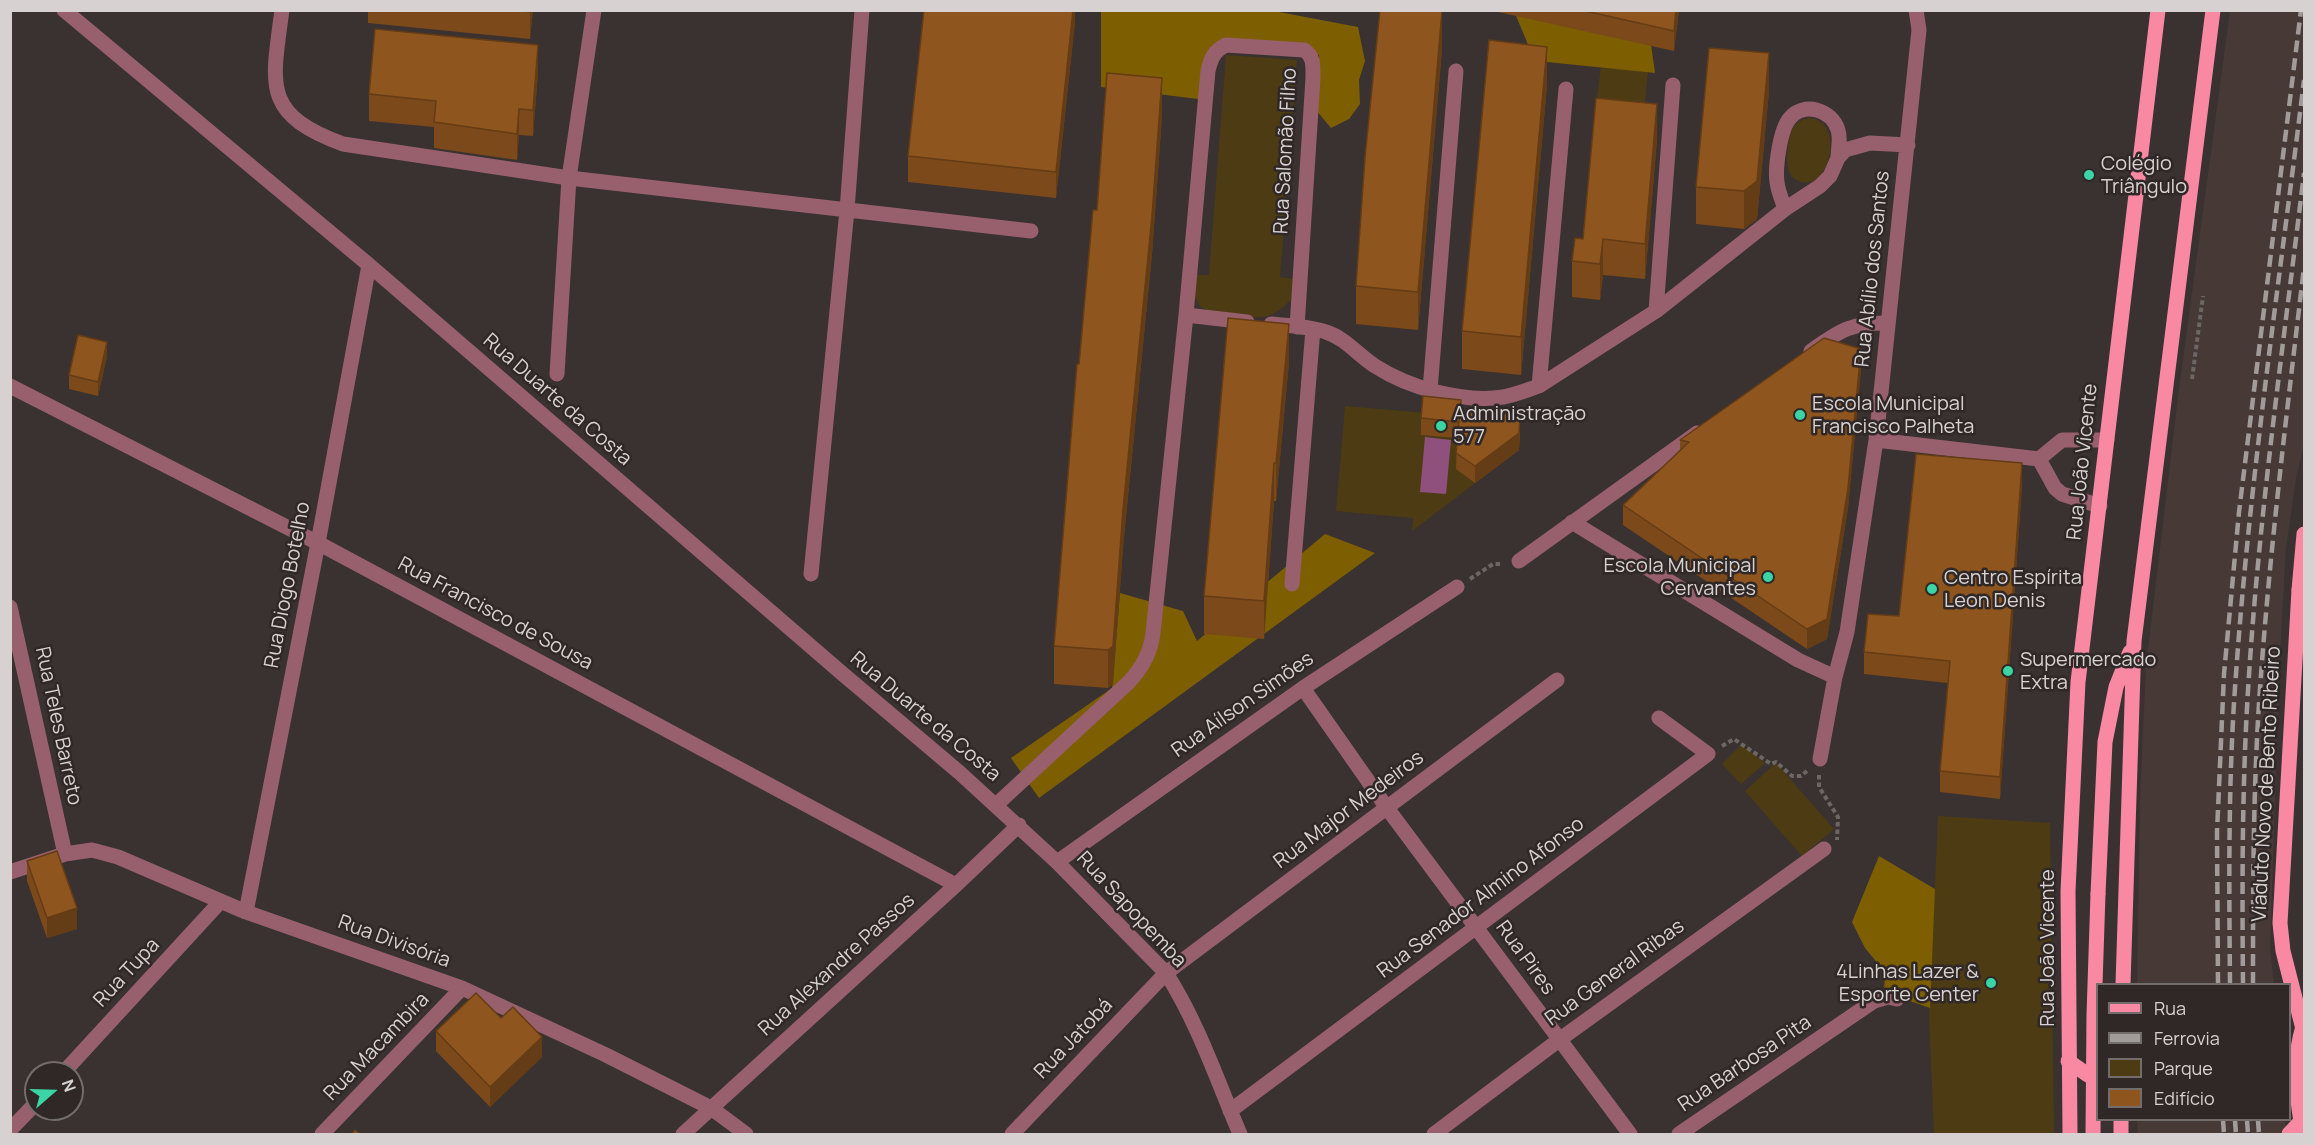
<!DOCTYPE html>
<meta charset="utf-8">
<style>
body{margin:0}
#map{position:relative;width:2315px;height:1145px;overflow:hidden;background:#393230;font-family:Manrope,sans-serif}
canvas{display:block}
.frame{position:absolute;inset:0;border:12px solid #d7d2d1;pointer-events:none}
.legend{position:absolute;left:2096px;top:983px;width:195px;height:138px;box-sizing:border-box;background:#2f2827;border:2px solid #726c6b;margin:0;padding:8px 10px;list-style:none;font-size:18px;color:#d7d2d1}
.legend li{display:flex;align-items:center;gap:12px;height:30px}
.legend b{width:30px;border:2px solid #726c6b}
.north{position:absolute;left:24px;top:1061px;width:60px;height:60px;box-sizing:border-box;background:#2f2827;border:2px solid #726c6b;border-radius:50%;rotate:70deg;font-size:16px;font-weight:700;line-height:24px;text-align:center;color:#d7d2d1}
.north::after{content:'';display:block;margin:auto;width:21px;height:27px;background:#3bd4a4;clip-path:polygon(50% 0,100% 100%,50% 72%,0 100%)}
</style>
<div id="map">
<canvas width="2315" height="1145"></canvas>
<div class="frame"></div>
<ul class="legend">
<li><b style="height:8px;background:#f989a3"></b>Rua</li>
<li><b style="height:8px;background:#a19b9a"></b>Ferrovia</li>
<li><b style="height:16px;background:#4d3c13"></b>Parque</li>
<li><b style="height:16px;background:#8f551e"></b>Edifício</li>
</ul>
<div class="north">N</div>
</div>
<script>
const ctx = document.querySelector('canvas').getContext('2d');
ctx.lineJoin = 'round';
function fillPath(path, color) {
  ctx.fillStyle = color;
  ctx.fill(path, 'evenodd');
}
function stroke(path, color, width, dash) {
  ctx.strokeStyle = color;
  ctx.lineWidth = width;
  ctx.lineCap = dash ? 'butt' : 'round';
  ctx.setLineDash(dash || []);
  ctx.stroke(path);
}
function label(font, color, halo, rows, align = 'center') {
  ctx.font = font + ' Manrope,sans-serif';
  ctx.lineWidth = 5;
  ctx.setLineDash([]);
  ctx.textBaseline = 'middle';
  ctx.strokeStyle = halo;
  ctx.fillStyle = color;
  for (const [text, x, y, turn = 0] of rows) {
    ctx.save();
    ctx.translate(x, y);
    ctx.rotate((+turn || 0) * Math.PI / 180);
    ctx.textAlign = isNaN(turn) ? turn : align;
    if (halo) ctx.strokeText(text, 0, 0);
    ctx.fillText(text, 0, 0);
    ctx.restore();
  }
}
const built = new Path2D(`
 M2230,11H2304V444L2296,479L2286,548L2280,654L2270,947L2274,984H2137L2140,798L2146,666L2179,389Z
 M2137,1120H2285L2287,1134H2138Z`);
const green = new Path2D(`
 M1226,55L1297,60L1280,277L1293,279L1291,300C1283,307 1277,313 1268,316C1257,320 1207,314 1200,306C1192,296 1195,287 1196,275H1209Z
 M1601,67L1648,72L1644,112L1595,111Z
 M1809,118C1847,121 1829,194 1799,181C1793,179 1789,174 1788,167C1786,158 1788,135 1794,126C1797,121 1803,120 1809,118Z
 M1345,406L1461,416L1460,426L1520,432L1519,450L1412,531L1413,518L1336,511Z
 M1741,745L1765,763L1741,784L1722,764Z
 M1776,763L1834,829L1802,856L1745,791Z
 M1938,816L2050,823L2054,1134H1934L1929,1016Z`);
const forest = new Path2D(`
 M1101,11H1274L1358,27L1365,61L1359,80L1360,104L1349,119L1331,128L1315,109L1319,55L1226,45L1208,77L1206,100L1101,87Z
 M1514,11L1648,23L1655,73L1527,60L1529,47Z
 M1325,534L1375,553L1039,798L1011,758L1112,688L1120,593L1183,611L1197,641Z
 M1879,856L1935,889L1930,1008L1884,992L1885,972L1865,948L1852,922Z`);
const water = new Path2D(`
 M1425,437L1451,440L1446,494L1420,492Z`);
const path = new Path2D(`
 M2192,379L2203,296
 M1470,579L1493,564H1503
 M1722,746L1734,739L1771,764L1776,762L1792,776H1801L1808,770
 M1819,775V787L1838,817L1837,840`);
const minor = new Path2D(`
 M64,10L369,265L844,675L960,773L1057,862L1166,973C1198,1023 1217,1080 1240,1134
 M282,10C272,86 262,114 343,144L569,178L1031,231
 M1785,209C1782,200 1778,191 1777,182C1775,168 1780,129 1790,118C1804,101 1832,110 1838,130C1841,139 1838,149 1838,158
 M1656,311L1673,85
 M1186,315L1208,71C1211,58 1214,51 1226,45L1304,50C1314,56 1313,66 1313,78L1297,327
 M1271,324C1289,326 1309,326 1326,332C1345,338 1358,355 1375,366C1409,388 1463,403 1503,397C1515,395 1527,390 1539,386L1656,311L1785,209L1820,186L1830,176L1838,158L1845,150L1870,143L1908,145
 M1811,351C1839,331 1852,322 1888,323
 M557,374L569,178L594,10
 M10,386L318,543L956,885
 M1539,386L1566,89
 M1430,390L1456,71
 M1876,440L2039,459
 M2039,459L2055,488L2062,494L2100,506
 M2039,459L2062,440H2107
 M1572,522L1798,660L1835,677
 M1519,561L1697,433
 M811,574L847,210L862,10
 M1292,584L1313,329
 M10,607L65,854
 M1303,688L1387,808L1630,1134
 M1820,759L1835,677L1847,632L1876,440L1919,30L1916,10
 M996,805L1129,682C1142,668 1151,652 1153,633L1186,315L1247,322
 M1057,862L1303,688L1457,587
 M10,872L65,854L92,850L118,857L246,912L462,988L606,1055L711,1108L746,1134
 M246,912L318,543L369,265
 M63,1073L221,901
 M1230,1111L1708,754L1659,718
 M10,1130L36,1103
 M322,1134L462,988
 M683,1134L956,885L1019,825
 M1012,1134L1166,973L1557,680
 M1434,1134L1559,1040L1824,849
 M1679,1134L1874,1001L1888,997L1897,999`);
const major = new Path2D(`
 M2299,590L2304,534
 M2098,894L2105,742L2116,687L2130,652
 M2123,984L2134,641L2213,10
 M2068,1061L2088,1075H2098
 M2121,1120V1134
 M2070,1134L2068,891L2078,682L2158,10
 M2303,1134C2296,1091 2291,1065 2304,1023`);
const rail = new Path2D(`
 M2218,984L2217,832L2224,674L2239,512L2301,10
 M2230,984C2229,881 2228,778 2236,674C2250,476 2280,278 2304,80
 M2243,984C2242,881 2242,778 2249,675C2260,507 2284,340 2304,173
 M2253,984C2253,881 2253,778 2261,675C2271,539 2288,403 2304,267
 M2223,1120L2224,1134
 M2235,1120L2236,1134
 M2247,1120L2248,1134
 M2258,1120L2259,1134`);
const majorBridge = new Path2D(`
 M2299,590L2280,923L2283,951L2304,1033
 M2093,1134L2094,1015L2098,894
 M2289,1134L2304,1118`);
const wall = new Path2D(`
 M368,10H533L530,39L368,23Z
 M1075,10V22L1056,198L908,182V156Z
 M1489,10H1679L1674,51Z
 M1442,49L1418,330L1356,324V286Z
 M538,72L533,136L519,135L517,160L434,148V127L369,121V94Z
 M1547,85L1521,375L1462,369V331Z
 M1769,91L1757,219L1744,229L1696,224V187Z
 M1162,116L1152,254L1123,547L1113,684L1108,688L1054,684V646L1079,364L1097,210Z
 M1657,140L1645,279L1603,275L1600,300L1572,297V261Z
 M107,356L98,396L69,389V375Z
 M1289,362L1276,501H1274L1264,639L1204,634V596Z
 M1861,369L1848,508L1827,639L1807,649L1623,525V505L1680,450V440Z
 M1461,410L1520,432L1519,450L1475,483L1456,469L1457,438L1421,435V418Z
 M2022,485L2000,799L1940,792V771L1948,683L1864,674V652L1899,616Z
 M27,861L77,929L47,938L27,881Z
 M501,1018L542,1057L490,1107L436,1051V1031Z`);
const shadedWall = new Path2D(`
 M531,10H533L530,39V12Z
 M1073,10H1075V22L1056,198V172Z
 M1676,10H1679L1674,51V31Z
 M1442,11V49L1418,330V292Z
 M538,45V72L533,136V110Z
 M1547,47V85L1521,375V337Z
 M1769,53V91L1757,219L1744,229V191Z
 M1162,78V116L1152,254L1123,547L1113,684L1108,688V650Z
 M1657,104V140L1645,279V244Z
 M519,109V135L517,160V134Z
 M1603,239V275L1600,300V264Z
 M1289,324V362L1276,501V463Z
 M107,342V356L98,396V382Z
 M1861,349V369L1848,508L1827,639L1807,649V629Z
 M1520,415L1519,450L1475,483V466Z
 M1274,463V501L1264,639V601Z
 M2022,463V485L2000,799V777Z
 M77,908V929L47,938V918Z
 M542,1037V1057L490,1107V1087Z`);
const building = new Path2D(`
 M511,10H531L530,12Z
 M924,10H1073L1056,172L908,156Z
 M1380,10L1442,11L1418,292L1356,286L1365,157Z
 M1581,10H1676L1674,31Z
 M375,29L538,45L533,110L519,109L517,134L434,122L436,101L369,94Z
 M1489,40L1547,47L1521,337L1462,331Z
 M1709,48L1769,53L1757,181L1744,191L1696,187Z
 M1107,73L1162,78L1152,216L1123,509L1113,646L1108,650L1054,646L1077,364H1079L1093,210H1097Z
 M1596,98L1657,104L1645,244L1603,239L1600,264L1572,261L1575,238L1583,239Z
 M1228,318L1289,324L1276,463H1274L1264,601L1204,596Z
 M78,335L107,342L98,382L69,375Z
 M1824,338L1861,349L1848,488L1827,619L1807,629L1623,505L1689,442L1680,440Z
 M1423,396L1461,400L1459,422L1421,418Z
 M1460,410L1520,415L1519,433L1475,466L1456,453Z
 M1916,454L2022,463L2000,777L1940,771L1950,661L1864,652L1868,614L1899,616Z
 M57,851L77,908L47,918L27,861Z
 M476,993L501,1018L513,1007L542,1037L490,1087L436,1031Z
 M355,1130L360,1134H352Z`);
const markers = [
 [2089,175,6,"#3bd4a4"],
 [1800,415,6,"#3bd4a4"],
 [1441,426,6,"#3bd4a4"],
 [1768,577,6,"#3bd4a4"],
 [1932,589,6,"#3bd4a4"],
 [2008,671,6,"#3bd4a4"],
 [1991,983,6,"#3bd4a4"]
];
const streetNames = [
 ["Rua Salomão Filho",1286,151,-87],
 ["Rua Abílio dos Santos",1873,269,-84],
 ["Rua Duarte da Costa",557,400,41],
 ["Rua João Vicente",2083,462,-84],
 ["Rua Diogo Botelho",288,585,-79],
 ["Rua Francisco de Sousa",495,614,28],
 ["Rua Aílson Simões",1243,705,-35],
 ["Rua Duarte da Costa",925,717,40],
 ["Rua Teles Barreto",58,726,78],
 ["Viaduto Novo de Bento Ribeiro",2267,784,-87],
 ["Rua Major Medeiros",1349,810,-37],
 ["Rua Senador Almino Afonso",1481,898,-37],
 ["Rua Sapopemba",1131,910,47],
 ["Rua Divisória",394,942,20],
 ["Rua João Vicente",2048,948,-90],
 ["Rua Pires",1525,958,54],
 ["Rua Alexandre Passos",837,965,-42],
 ["Rua Tupa",127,973,-47],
 ["Rua General Ribas",1615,973,-36],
 ["Rua Jatobá",1074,1039,-46],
 ["Rua Macambira",377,1047,-46],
 ["Rua Barbosa Pita",1745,1064,-34]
];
const poiNames = [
 ["Colégio",2101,164],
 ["Triângulo",2101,187],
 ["Escola Municipal",1812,404],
 ["Francisco Palheta",1812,427],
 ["Administração",1453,414],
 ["577",1453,437],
 ["Escola Municipal",1756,566,"right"],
 ["Cervantes",1756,589,"right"],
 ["Centro Espírita",1944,578],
 ["Leon Denis",1944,601],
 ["Supermercado",2020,660],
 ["Extra",2020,683],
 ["4Linhas Lazer &",1979,972,"right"],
 ["Esporte Center",1979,995,"right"]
];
fillPath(built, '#473936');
fillPath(green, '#4d3c13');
fillPath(forest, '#7d5e00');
fillPath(water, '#8f507d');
stroke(path, '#6c6664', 4, [4.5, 3]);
stroke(minor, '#98606c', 15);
stroke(major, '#f989a3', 15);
stroke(rail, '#a19b9a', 4.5, [12, 6]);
stroke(majorBridge, '#f989a3', 15);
fillPath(wall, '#7b491a');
fillPath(shadedWall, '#643c15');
fillPath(building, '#8f551e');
stroke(building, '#643c15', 1.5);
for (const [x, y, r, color] of markers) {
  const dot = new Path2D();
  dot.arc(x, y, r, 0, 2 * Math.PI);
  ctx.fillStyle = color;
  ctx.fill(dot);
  stroke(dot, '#2f2827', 2);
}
label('20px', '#d7d2d1', '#2f2827', streetNames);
label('20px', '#d7d2d1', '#2f2827', poiNames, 'left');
</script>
